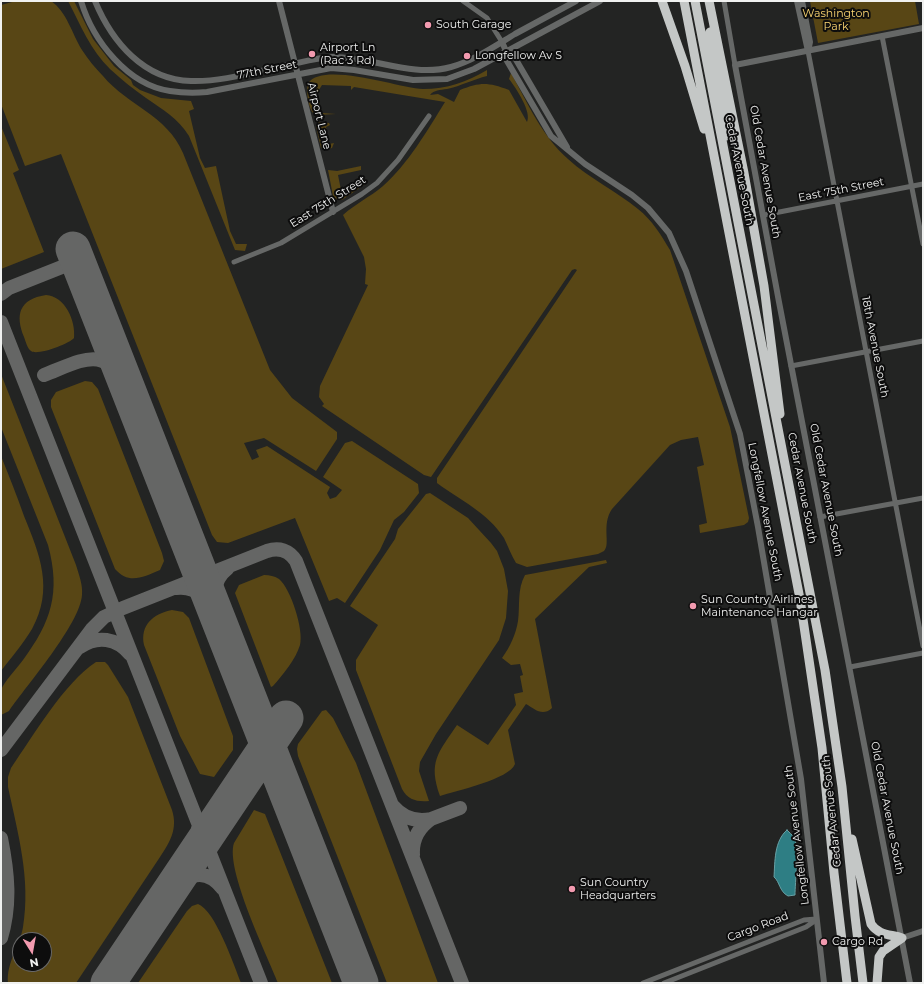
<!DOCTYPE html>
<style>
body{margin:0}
#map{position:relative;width:924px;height:984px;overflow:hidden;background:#232423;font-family:Montserrat,sans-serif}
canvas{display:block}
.frame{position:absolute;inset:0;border:2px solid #f0f1f0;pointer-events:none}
.north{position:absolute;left:12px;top:932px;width:40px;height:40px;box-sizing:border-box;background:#0d0d0d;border:1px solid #686868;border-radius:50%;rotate:169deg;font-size:11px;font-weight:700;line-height:16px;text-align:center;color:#f0f1f0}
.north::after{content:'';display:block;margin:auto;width:14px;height:18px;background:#f29aaf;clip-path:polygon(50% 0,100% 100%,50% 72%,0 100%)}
</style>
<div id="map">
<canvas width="924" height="984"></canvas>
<div class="frame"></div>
<div class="north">N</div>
</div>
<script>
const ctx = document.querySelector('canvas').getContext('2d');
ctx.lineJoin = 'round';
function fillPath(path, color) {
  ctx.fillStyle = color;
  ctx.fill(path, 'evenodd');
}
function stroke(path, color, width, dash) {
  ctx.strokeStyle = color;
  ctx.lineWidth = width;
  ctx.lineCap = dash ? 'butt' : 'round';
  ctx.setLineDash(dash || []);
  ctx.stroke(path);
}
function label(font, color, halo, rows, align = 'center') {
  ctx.font = font + ' Montserrat,sans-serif';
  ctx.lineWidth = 4;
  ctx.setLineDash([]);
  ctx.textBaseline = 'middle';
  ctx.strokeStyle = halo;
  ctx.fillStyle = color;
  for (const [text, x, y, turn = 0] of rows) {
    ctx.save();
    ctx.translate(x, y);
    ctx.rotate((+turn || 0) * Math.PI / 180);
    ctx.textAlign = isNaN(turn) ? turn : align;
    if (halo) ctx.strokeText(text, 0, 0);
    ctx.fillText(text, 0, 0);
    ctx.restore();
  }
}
const green = new Path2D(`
 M16,1H51C67,12 72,34 82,50C88,59 95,68 103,76C128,106 167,115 183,153L270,370L292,398L337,432V439L316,471L264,438L244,443L252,460L259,457L256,450L267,446L330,487L327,493L330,499L336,497L342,490L323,477L345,443L352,441L418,484L419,493L404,512L394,520L380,550L345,603L337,598L329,601L295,518L228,543L217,542L212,535L61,154L25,166L1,104V5Z
 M68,1H74L93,39L114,66L131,80L133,85L140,90L161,98L191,101L194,109L189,111L200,158L205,168L216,166L230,231L236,244H247L245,251L235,250L189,136C178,118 163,110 146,98C133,89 121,79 110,69C91,51 80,24 68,1Z
 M810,1H915L919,24L818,43Z
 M487,70V76C474,79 461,86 447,89C440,90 434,90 430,95L438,94L454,102L460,90C480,82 488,82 509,90L527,122C532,112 516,88 509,79L511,73C528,104 542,136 568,159C590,179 616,191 638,209C652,220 661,235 670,250L730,427L749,518L748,522L744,525L700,533L699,525L707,523L697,467L704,465L698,437L681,440L670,445L612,509C601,525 611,544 604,551L598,554L527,567L516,563C511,555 508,546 504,538C488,513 460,500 437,483V478L575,273L577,270L575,269L572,270L431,477L424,475L322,406L324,404L319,397L320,386L368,285L365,284L366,269L364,257L343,215C355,204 370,197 383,186C408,164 427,131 445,102L354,87L351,90V86L322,85L317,93L322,113L336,114L316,115C308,112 306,90 308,83C324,61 399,88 423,89C447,89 467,82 487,70Z
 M319,122L329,123L330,125L326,127L329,144L334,143L332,148L325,150L321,148L316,126Z
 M1,126L19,170L13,173L44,252L1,269Z
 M361,166V170L338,175L341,190L363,185L368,182L342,200L335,199L333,196L328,170L337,171Z
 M46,295C65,296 76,321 74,338C69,344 37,356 31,351C27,348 26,342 24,337C15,315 19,299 46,295Z
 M1,374L76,565C79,575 83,585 82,595C80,624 27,685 9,711L1,715C1,708 0,697 1,690C4,682 17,668 23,660C51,622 61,593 48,545L1,427Z
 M85,381L92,382L98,389L162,553L164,561L160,570C143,577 129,585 115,569L51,407V400L56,392Z
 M1,456C9,476 17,496 24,516C40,555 54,589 32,629C23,644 11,658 1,671Z
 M430,493L468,518L491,543L497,551L504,569L508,591L506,618L499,640L436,734L420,762L419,771L429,801C417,802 408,800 402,789L356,670V660L378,625L350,606L395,539L398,529L426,494Z
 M606,560L607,563L589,567L535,619L552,708C542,717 535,709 526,704L508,730L515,764C510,779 455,791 440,796C428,762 438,753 457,725L488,745L516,705L514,694L523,692L520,676L523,675L520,664L511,665L502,658C510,647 516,634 518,621C520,606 517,589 525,575Z
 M264,575C270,575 274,576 279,579C291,589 304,630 300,645C296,659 282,676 273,686L271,687L235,593L239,585Z
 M172,610L183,612L189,618L233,736V750L214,777L200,774L180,736L144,645C140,625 153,614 172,610Z
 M96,662H105L108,665L128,697L172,810C178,829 170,842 160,857L76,983H8C6,963 20,946 23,927C31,879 18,834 8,787V777L11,768C33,736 64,683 96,662ZM20,940H44V964H20Z
 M326,710L333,718L356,763L438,983H387L298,756L297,749L298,744L322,711Z
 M254,810L265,814L332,983H278C267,955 225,869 234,843Z
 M198,904C215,910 234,965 241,983H138L187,911L192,906Z`);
const water = new Path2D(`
 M787,830C789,832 792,835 794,837C799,845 795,884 795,895L788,896C779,891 780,882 774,877C775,862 774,841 787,830Z`);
const taxiway = new Path2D(`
 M1,294L9,288L77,261
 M1,322L261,983
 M44,375C85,359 106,343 129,392
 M176,588C200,585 210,603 219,622C214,601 209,583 228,568
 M80,647C97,635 117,638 130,654
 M1,750L92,629L104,617L123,608L267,551C279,547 289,550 296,561L462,983
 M393,806C403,818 416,822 431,819C418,828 412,840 413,855
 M431,819L460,808
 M1,838C8,873 11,904 1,938
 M181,874L195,851L198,829
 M165,899C181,879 202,862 223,889`);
const runway = new Path2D(`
 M73,249L361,983
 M108,983L286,718`);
const minor = new Path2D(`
 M463,1L487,18L502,42
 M724,1L735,65
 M882,36L923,244
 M808,51L923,646
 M764,215L923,184
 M234,262L281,243L362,194L377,183L398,160L429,116
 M791,366L923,341
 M820,517L923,498
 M850,667L923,653
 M643,983L804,920L816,919
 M664,983L806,927L816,920`);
const tertiary = new Path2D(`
 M81,1C93,41 128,85 170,91C183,93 195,93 207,92L331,68L354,70L413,80L447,79L474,69L600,1
 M95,1C112,42 144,80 191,81C222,82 254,72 283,66C299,63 315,58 331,57C371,56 411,78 451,67C473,61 495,46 515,34C535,23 556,12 576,1
 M279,1L333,212
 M797,1L808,51
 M802,1L810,42L808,51
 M502,42L506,51L507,61L551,136L585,164L632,195L648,208L669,233L686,271L740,434L758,527L801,779L824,983
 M506,51L515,58L567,147
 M902,938L923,931
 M910,983L779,302L735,65L923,28`);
const motorway = new Path2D(`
 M662,1L685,66L704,129
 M684,1L800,599L822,748L834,873L847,983
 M695,1L825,670L842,787L855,916L863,983
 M709,1L744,173L764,286L780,414
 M710,32L719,82L726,136
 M852,839L871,924C879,936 891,934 902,938L883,951L879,957L877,983`);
const markers = [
 [428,25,4,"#f29aaf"],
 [312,54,4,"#f29aaf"],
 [467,56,4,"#f29aaf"],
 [693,606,4,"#f29aaf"],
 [572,889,4,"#f29aaf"],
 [824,942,4,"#f29aaf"]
];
const parkNames = [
 ["Washington",836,14],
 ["Park",836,27]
];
const poiNames = [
 ["South Garage",436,25],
 ["Airport Ln",320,48],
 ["(Rac 3 Rd)",320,61],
 ["Longfellow Av S",475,56],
 ["Sun Country Airlines",701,600],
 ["Maintenance Hangar",701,613],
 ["Sun Country",580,883],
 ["Headquarters",580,896],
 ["Cargo Rd",832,942]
];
const streetNames = [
 ["77th Street",267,70,-11],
 ["Airport Lane",319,116,76],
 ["Cedar Avenue South",739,170,79],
 ["Old Cedar Avenue South",765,172,80],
 ["East 75th Street",841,190,-11],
 ["East 75th Street",328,202,-32],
 ["18th Avenue South",875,347,79],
 ["Cedar Avenue South",802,488,79],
 ["Old Cedar Avenue South",826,490,79],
 ["Longfellow Avenue South",765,512,79],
 ["Old Cedar Avenue South",887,808,79],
 ["Cedar Avenue South",832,811,-96],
 ["Longfellow Avenue South",797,835,-97],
 ["Cargo Road",758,927,-21]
];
fillPath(green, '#584615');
fillPath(water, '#2e7e84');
stroke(water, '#68a0a4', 1);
stroke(taxiway, '#656665', 14);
stroke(runway, '#656665', 35);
stroke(minor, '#666867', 5);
stroke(tertiary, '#666867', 6);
stroke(motorway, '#c4c7c6', 9);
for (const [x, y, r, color] of markers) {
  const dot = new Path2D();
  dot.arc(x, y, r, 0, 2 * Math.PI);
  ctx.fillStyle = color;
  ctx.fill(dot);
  stroke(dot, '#0d0d0d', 1.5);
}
label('11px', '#fcd672', '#0d0d0d', parkNames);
label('11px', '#f0f1f0', '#0d0d0d', poiNames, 'left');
label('11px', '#f0f1f0', '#0d0d0d', streetNames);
</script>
